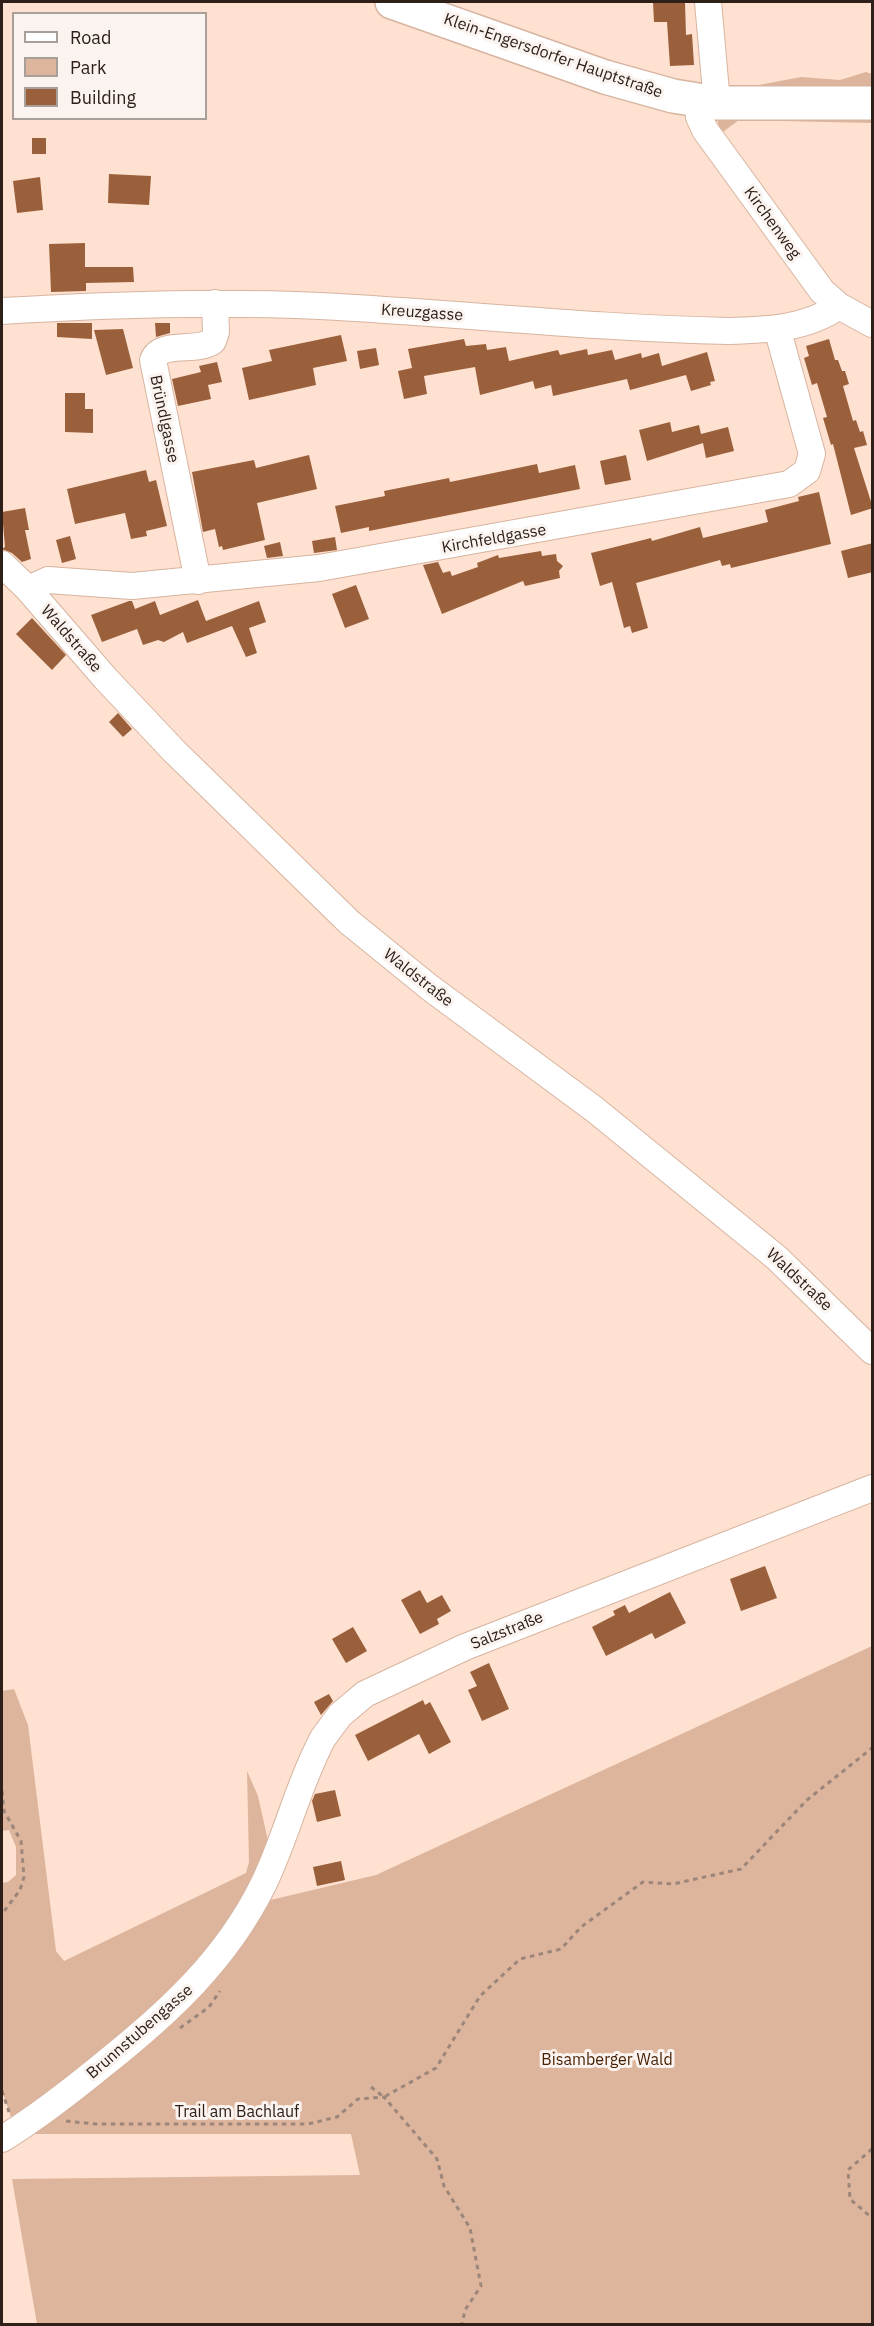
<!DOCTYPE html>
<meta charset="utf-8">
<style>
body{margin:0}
#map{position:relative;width:874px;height:2326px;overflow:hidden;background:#fee1d0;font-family:"IBM Plex Sans",sans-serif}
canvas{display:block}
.frame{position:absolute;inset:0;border:3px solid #2e2019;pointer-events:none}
.legend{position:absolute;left:12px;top:12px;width:195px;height:108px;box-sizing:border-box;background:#faf3ef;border:2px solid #a89f99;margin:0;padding:8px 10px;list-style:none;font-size:18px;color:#2e2019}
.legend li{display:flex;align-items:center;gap:12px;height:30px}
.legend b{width:30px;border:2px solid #a89f99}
</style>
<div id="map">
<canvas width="874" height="2326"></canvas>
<div class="frame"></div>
<ul class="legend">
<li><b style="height:8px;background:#fff"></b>Road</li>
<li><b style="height:16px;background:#ddb49c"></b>Park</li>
<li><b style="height:16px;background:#9a603c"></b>Building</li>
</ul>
</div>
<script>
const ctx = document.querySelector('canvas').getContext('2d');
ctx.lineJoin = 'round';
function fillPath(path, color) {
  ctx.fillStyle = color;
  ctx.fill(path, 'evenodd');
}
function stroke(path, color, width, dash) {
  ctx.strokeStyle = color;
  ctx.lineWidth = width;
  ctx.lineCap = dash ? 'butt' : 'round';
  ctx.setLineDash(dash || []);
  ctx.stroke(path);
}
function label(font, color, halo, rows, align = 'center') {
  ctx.font = font + ' "IBM Plex Sans",sans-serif';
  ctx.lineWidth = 6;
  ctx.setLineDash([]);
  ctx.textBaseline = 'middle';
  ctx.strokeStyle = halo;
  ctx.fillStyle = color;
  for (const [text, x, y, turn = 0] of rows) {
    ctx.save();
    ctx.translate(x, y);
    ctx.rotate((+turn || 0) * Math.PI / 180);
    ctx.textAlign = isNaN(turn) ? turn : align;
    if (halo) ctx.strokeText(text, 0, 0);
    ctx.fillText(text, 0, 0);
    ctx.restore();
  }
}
const green = new Path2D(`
 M866,72L872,74V123L739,120L720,134L711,83L733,90L801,77L840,80Z
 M872,1646V2324H37L12,2179L360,2175L351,2134H25L11,2117L2,2091V1883L8,1882L16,1875V1847L9,1830L2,1831V1691L14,1689L28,1725L56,1951L64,1961L246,1873L249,1862L247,1771L258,1796L270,1850L258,1903L376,1875Z`);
const building = new Path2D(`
 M653,2H685L686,35L692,34L694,65L670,66L667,22H654Z
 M32,138H46V154H32Z
 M109,174L151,176L149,205L108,203Z
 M40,177L43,210L17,213L13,181Z
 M85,243V267H133L134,282L86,283V291L51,292L49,244Z
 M57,323H92V339L57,337Z
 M155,323H170V333L156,337Z
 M123,329L133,368L106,375L94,330Z
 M341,335L347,361L313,368L316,385L249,400L242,368L272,361L269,350Z
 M464,339L466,346L486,344L487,350L506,347L509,361L558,350L560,355L587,349L588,355L612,350L615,360L641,353L642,358L659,353L662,366L707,352L715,381L710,382L711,385L691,391L686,375L630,390L627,379L553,396L551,385L535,389L533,381L480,395L475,367L424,376L427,394L404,399L398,371L412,368L408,349Z
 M829,339L835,360H838L842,371H845L849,384L843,386L853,421L856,420L860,432L863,431L867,445L854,448L873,508L851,515L833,444L831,445L823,418L827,417L817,383L812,385L804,358L809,356L806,346Z
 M376,348L379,365L360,369L357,351Z
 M217,362L222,382L208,385L211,399L178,406L172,379L201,372L199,366Z
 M65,393H85V409H93V433L65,432Z
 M670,422L672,432L699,425L701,434L728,427L734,451L706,458L703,443L647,461L639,430Z
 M309,455L317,489L257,503L265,540L223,550L222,546L219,547L215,529L203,532L192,472L254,460L256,468Z
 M626,455L631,480L605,485L600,461Z
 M537,464L539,473L575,465L580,489L369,531V527L341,533L335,506L385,496L384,491L449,478L450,482Z
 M146,470L149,482L156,480L167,526L146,531L147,536L131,539L125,513L75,524L67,489Z
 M819,492L831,544L731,568L730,564L722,566L720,560L636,583L648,628L632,633L630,626L624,628L612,582L600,586L591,553L651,538L652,541L700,527L703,538L768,522L765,510L799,501L798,497Z
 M25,508L29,530H25L31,559L22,562L12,553L2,549L5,547L2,512Z
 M70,536L76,559L62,563L56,540Z
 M335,537L337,550L314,553L312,541Z
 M280,542L283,556L267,558L264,546Z
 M873,543V572L848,578L841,551Z
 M541,551L542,556L556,554L557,561L563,566L559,571L560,578L525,586L523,581L442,614L423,565L438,562L443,573L450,571L452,576L478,567L477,563L498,555L499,558Z
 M356,585L369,619L345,628L332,594Z
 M198,600L206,621L259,601L266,622L249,628L257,653L246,657L232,626L187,643L183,632L164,642L158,640L143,645L137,629L102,642L91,615L129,601H132L135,609L155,601L160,615Z
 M32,618L66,655L52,670L16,634Z
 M118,713L132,729L123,737L109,722Z
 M765,1566L777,1598L741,1611L730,1579Z
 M420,1590L427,1603L442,1595L451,1611L437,1619L439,1624L420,1634L401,1600Z
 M670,1592L686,1623L655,1639L652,1633L606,1656L592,1627L615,1615L613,1611L625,1605L629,1613Z
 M353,1627L367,1651L346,1663L332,1639Z
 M489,1663L509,1709L482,1721L468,1690L477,1686L470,1672Z
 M329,1694L333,1701L321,1715L314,1702Z
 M423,1700L425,1705L430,1702L451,1742L429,1754L419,1734L368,1761L355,1735Z
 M335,1790L341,1816L317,1822L312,1801L315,1794Z
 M341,1861L345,1880L317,1886L313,1867Z`);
const path = new Path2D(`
 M2,1791L4,1811L21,1841L24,1877L20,1890L2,1914
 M180,2028L209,2007L220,1991
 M371,2087L384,2097L436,2068L480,1996L520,1959L561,1949L581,1927L643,1882L673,1884L741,1869L807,1800L872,1748
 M2,2091L9,2112
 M66,2121L95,2124H308L337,2117L358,2099L384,2097L437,2159L444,2186L470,2228L481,2286L465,2310L462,2324
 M872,2149L848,2170L850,2199L872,2218`);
const minor = new Path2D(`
 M708,2L717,103
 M698,101L699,117L705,130L822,291L839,306L872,324
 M2,311C108,305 213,301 320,306C456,313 592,328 728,331C767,330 806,329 839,306
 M2,564L28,589L106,679L174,751L349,922L429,987L594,1109L777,1258L872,1351
 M198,581L153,360C160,340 197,353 213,341L216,332L215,303
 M28,589L48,580L132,586L319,568L789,484L807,471L812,454L777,328
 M2,2139C38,2117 71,2091 104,2064C168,2013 226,1960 263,1885C286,1838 298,1785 323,1738L340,1715L365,1694L465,1647L872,1488`);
const major = new Path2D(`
 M392,2L605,77L673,96L717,103H872`);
const streetNames = [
 ["Klein-Engersdorfer Hauptstraße",553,56,19],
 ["Kirchenweg",772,223,54],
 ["Kreuzgasse",422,313,4],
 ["Bründlgasse",164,419,78],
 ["Kirchfeldgasse",494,539,-10],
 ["Waldstraße",71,639,49],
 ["Waldstraße",418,978,38],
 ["Waldstraße",799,1280,43],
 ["Salzstraße",507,1631,-22],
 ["Brunnstubengasse",140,2032,-41],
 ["Trail am Bachlauf",237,2112]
];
const parkNames = [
 ["Bisamberger Wald",607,2060]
];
fillPath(green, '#ddb49c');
fillPath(building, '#9a603c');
stroke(minor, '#d7b4a0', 28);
stroke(major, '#d7b4a0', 36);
stroke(path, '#9c8679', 3, [4.5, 4.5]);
stroke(minor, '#fff', 26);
stroke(major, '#fff', 33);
label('16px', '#2e2019', '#faf3ef', streetNames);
label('16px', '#471f02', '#faf3ef', parkNames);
</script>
